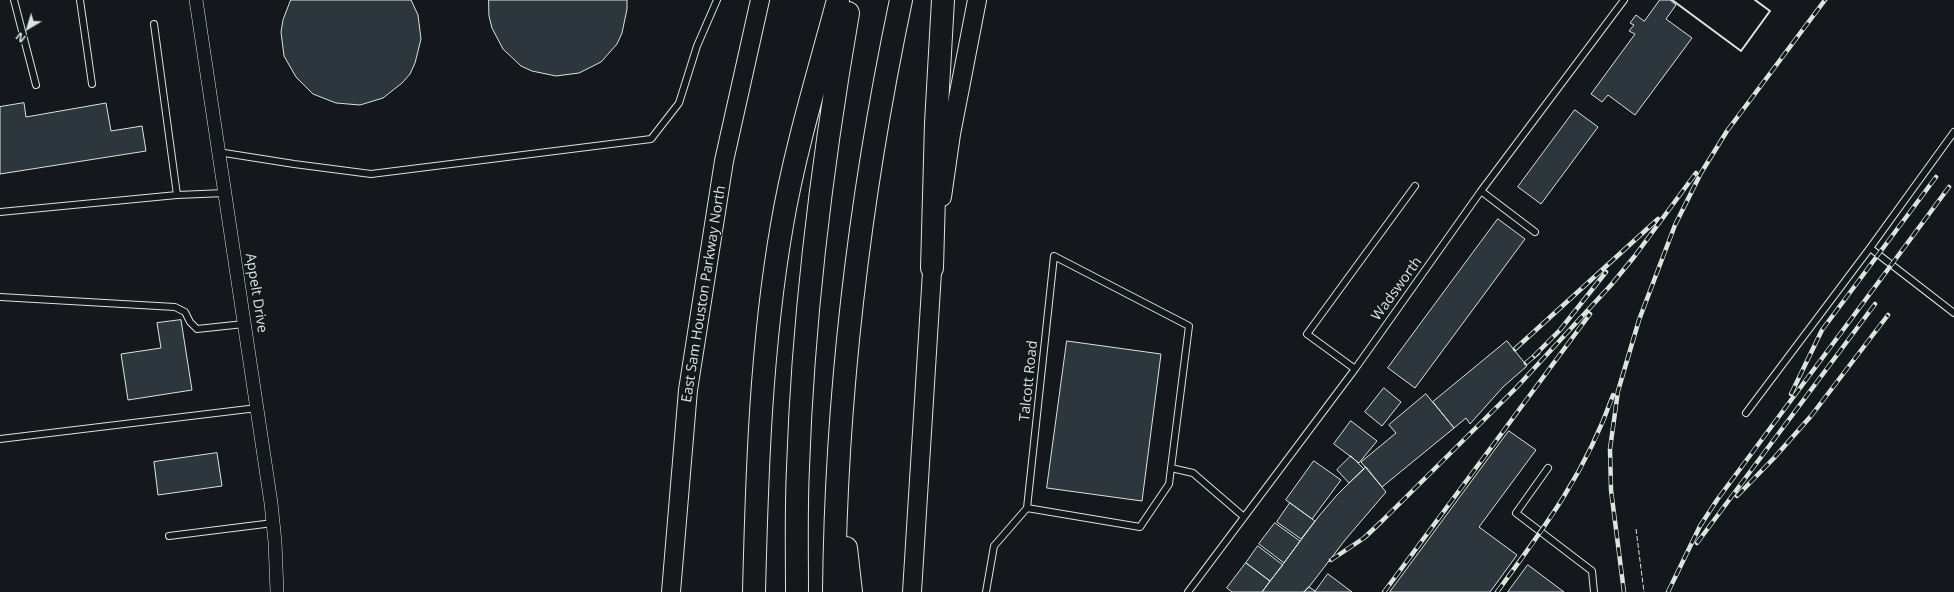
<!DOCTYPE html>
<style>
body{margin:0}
#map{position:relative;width:1954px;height:592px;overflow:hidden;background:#14181c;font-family:"Open Sans",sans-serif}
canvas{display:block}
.north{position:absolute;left:8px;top:8px;width:40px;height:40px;-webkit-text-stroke:3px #14181c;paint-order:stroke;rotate:218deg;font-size:11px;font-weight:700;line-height:16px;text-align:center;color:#d8e6dc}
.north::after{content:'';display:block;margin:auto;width:14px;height:18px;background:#d8e6dc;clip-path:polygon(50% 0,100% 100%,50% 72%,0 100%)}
</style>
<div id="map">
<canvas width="1954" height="592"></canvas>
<div class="north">N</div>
</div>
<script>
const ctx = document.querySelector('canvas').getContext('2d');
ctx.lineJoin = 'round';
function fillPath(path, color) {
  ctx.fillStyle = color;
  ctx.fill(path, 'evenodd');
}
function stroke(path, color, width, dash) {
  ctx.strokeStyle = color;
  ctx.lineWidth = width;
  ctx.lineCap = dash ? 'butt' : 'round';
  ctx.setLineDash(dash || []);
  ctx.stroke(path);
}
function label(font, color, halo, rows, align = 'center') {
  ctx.font = font + ' "Open Sans",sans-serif';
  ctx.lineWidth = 3;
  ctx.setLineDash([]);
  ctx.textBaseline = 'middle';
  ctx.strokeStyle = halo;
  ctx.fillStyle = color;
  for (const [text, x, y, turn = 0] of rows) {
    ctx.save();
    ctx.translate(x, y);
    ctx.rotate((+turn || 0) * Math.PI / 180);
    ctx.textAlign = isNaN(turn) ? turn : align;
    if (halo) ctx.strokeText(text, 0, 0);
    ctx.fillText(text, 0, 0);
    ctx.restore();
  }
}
const building = new Path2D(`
 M291,0H411L418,15L421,39L415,63L410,74L402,83L383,98L360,105L336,103L313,94L296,77L284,56L281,32L283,20Z
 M489,0H627V9L622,33L617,44L601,62L579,73L556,76L532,71L521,66L503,49L492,28L489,16Z
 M1660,0H1670L1676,5L1666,19L1692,38L1635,115L1608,95L1602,102L1591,94L1635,34L1629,31L1634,25L1630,23L1636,15L1644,21Z
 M24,103L26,117L106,103L111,131L142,126L146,151L0,174V107Z
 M1575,110L1598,127L1541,204L1518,187Z
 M1498,219L1525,239L1415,388L1388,368Z
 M181,320L192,390L128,400L121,354L161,348L157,323Z
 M1067,341L1161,354L1142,501L1047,488Z
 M1507,341L1527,366L1503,387L1470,424L1466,418L1454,428L1433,402Z
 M1384,388L1401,402L1382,426L1365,412Z
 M1426,394L1454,428L1382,487L1361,462L1396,433L1389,425Z
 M1351,421L1377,441L1359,463L1334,444Z
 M1509,431L1536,450L1479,527L1517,555L1490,592H1390Z
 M217,453L222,486L158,495L154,462Z
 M1351,456L1364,469L1349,483L1337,470Z
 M1314,461L1341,480L1312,519L1286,500Z
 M1366,467L1386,492L1345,540L1309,587L1304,592H1262L1319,516L1337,495Z
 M1290,503L1315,521L1301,539L1277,522Z
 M1275,523L1300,541L1284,563L1259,544Z
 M1258,546L1283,565L1270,581L1246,563Z
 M1246,563L1270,581L1262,592H1232L1227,588Z
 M1528,565L1564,592H1508Z
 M1328,574L1352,592H1315Z
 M1309,587L1315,591V592H1304Z`);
const lane = new Path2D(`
 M14,0L36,85
 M80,0L92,84
 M154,24L177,195
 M218,152L294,164L371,174L651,139L679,103L697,46L717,0
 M1481,191L1535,232
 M0,212L177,195L225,193
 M1870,248L1954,313
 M0,297L175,307L185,312L190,322L197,329L244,324
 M1355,369L1307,334L1415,186
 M1746,413L1870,248L1954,132
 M0,439L257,408
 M1171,468L1169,484L1140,527L1027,508L1054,256L1189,326L1171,468L1193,473L1244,517
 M1548,468L1516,513L1592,571L1594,592
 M169,536L273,523
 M986,592L994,546L1027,508
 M1188,592L1355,369L1481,191L1624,0`);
const street = new Path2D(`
 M196,0L271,503L275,542L277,592`);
const secondary = new Path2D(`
 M942,197L951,134L977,0
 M671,592L688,390L724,161L760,0
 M912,592L933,256`);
const highway = new Path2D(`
 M932,268L936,123L943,0
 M846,548L851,592
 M754,592C757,470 761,346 782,225C795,149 818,75 838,0
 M797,592C797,551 796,509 798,468C803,316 822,163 848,13
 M834,592C836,393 860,195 901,0`);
const rail = new Path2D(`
 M1515,349L1658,219
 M1534,356L1560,330L1606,272
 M1526,363L1538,353
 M1791,394L1822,330L1936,177
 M1737,496L1774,458L1811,416L1888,315
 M1697,543L1875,304
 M1331,560L1364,538L1381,522L1516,388L1611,285L1634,257L1696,173
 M1384,592L1590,314
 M1497,592C1545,527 1586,472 1613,395
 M1624,592L1611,490L1610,449L1618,391L1639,320L1675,225L1701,173L1727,131L1825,0
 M1668,592L1700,526L1717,500L1949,187`);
const fence = new Path2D(`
 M1636,529L1644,592`);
const wall = new Path2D(`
 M1672,0L1741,51L1770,11L1755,0`);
const streetNames = [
 ["Wadsworth",1397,289,-54],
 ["Appelt Drive",256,293,81],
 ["East Sam Houston Parkway North",704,294,-81],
 ["Talcott Road",1029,381,-84]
];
fillPath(building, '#2c363c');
stroke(building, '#d8e6dc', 1);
stroke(lane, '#d8e6dc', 8);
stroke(street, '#d8e6dc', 14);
stroke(secondary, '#d8e6dc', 20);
stroke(highway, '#d8e6dc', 24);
stroke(lane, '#14181c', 6);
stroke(street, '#14181c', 13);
stroke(secondary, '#14181c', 18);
stroke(highway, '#14181c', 22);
stroke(rail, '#d8e6dc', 4.5);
stroke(rail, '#14181c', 3, [9]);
stroke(fence, '#d8e6dc', 1, [5, 2]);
stroke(wall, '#d8e6dc', 2);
label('14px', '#d8e6dc', '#14181c', streetNames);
</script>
